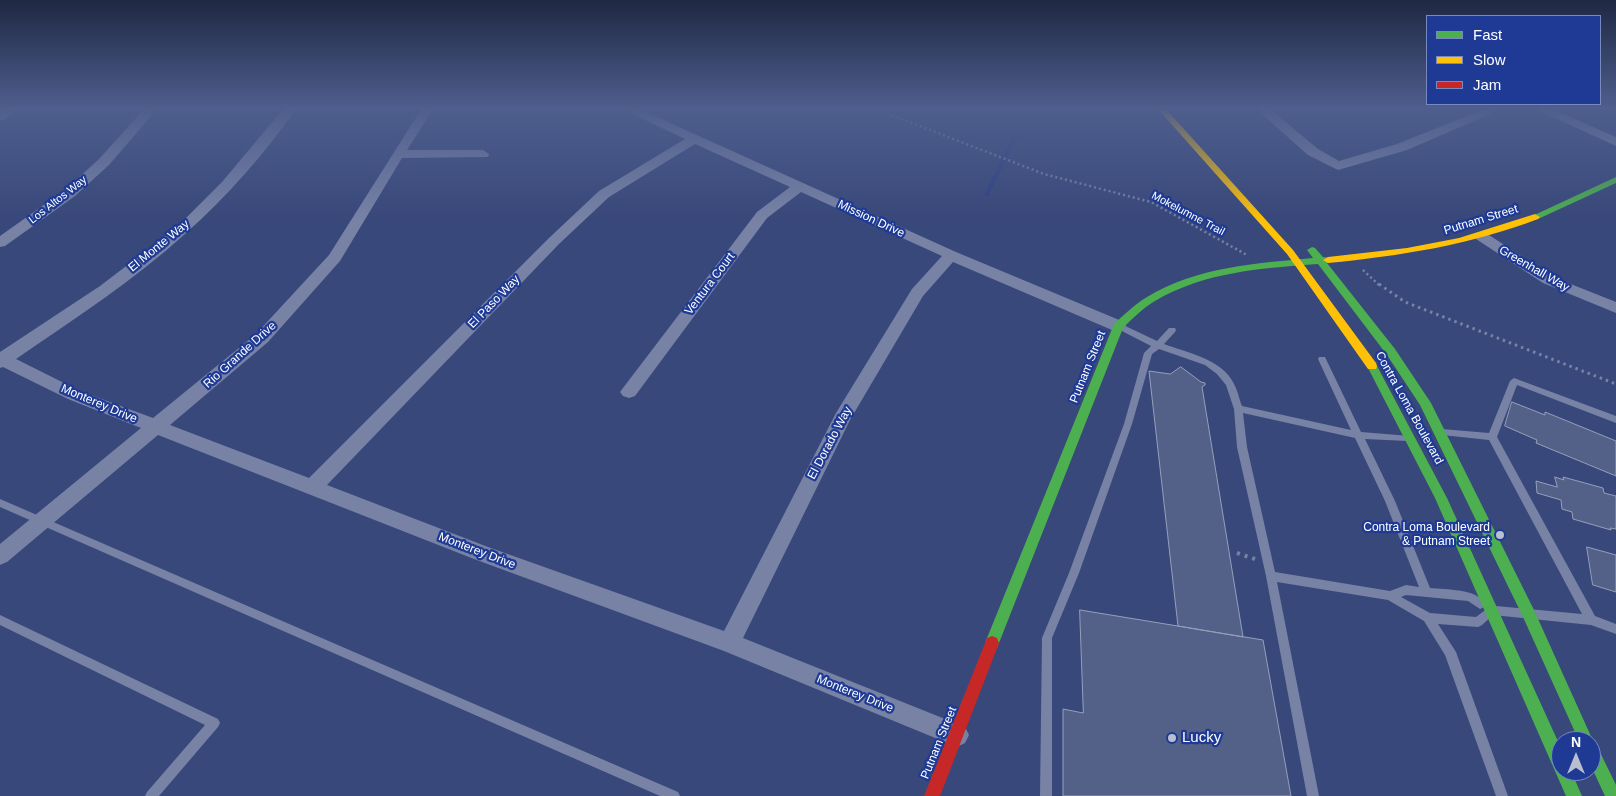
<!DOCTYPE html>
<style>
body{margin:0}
#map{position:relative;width:1616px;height:796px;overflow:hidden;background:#39487a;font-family:Arial,sans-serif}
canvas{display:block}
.legend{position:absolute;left:1426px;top:15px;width:175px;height:90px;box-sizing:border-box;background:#1e3a95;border:1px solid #7889bf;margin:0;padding:6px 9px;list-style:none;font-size:15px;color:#fff}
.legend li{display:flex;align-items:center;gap:10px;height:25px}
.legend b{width:25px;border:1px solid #7889bf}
.north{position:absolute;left:1551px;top:731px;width:50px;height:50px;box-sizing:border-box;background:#1e3a95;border:1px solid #7889bf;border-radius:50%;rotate:0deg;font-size:14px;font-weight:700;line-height:20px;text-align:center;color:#fff}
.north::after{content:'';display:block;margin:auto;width:18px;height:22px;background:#babfd0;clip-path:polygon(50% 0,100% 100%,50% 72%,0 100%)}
</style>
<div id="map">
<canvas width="1616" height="796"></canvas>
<ul class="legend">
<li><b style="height:6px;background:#4caf50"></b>Fast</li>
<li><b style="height:6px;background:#ffc107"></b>Slow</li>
<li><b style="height:6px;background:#c62828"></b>Jam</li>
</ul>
<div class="north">N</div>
</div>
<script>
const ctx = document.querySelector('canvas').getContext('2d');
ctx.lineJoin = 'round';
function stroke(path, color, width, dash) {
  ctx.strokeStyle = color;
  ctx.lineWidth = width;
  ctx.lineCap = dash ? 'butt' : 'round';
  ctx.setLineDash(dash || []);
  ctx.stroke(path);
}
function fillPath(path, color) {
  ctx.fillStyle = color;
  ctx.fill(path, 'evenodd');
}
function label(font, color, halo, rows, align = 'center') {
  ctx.font = font + ' Arial,sans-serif';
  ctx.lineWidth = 4.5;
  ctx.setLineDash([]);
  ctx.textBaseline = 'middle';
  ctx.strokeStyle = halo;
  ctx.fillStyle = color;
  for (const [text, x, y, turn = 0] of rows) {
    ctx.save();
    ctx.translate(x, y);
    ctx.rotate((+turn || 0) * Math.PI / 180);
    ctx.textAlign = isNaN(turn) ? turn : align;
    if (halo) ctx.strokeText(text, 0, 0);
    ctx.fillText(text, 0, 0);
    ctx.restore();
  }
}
const stream = new Path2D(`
 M987,194L1016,135`);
const building = new Path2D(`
 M1181,367L1201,382L1205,383V385L1202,387L1243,637L1178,626L1149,371L1170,374Z
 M1512,402L1545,415V412L1616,441V476L1536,443L1537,440L1505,426Z
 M1555,477L1564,480L1563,477L1603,488L1604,493L1616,496V529L1610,528L1611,530L1573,519L1572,512L1562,509L1561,500L1537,493L1536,481L1557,487Z
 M1587,547L1616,555V592L1593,585Z
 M1080,610L1263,640L1291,796H1063V709L1083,713Z`);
const pathFar2 = new Path2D(`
 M873,108L1044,174L1151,202L1247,255
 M1363,270L1380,286`);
const pathFar1 = new Path2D(`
 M1379,284L1405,302L1616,384`);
const path = new Path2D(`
 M1237,553L1255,559`);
const lane = new Path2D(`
 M1119,323L1157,341L1169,328H1175L1176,330L1175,332L1164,344C1188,353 1222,359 1234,384C1238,391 1239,399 1242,406L1351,430L1318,359L1319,357H1325L1361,432L1410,436L1412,438L1410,440L1407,441L1365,439L1395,501L1430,588C1446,590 1477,588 1485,604L1484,607L1480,609L1468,601L1406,595L1401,597L1430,613L1476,617L1488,608L1491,609L1496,606L1582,614L1489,440L1442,435L1439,434L1437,432L1439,430L1442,429L1489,433L1510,381L1514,378L1616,416V423L1517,385L1497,437L1595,616L1616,624V634L1591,625L1493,615L1482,625L1478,627L1438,624L1456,652L1508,796H1496L1445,655L1424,621L1388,600L1277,582L1319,796H1307L1266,576L1237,447L1234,409L1226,385L1217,374L1205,365L1159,349L1152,354L1132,424L1079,573L1052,638V796H1040L1042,638L1069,573L1124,424L1144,353L1151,346L1116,328L1115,326L1116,324ZM1243,413L1355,438L1385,501L1419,587L1406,585L1390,591L1275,572L1247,447Z
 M0,499L678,792L680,796H660L0,507Z
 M0,615L218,719L220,723L218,727L159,796H145L147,792L205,725L0,625Z`);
const street = new Path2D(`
 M4,108H18L4,120L0,121V111Z
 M145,108H158L109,165L75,196L5,246L0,247V236L65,190L99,159Z
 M284,108H297C265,153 227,197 185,234C133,281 74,319 16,359L80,391L153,418L256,334L329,255L422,108H434L407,150H483L489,154L488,157L402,158L340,261L268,342L170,425L309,478L549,238L599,191L685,139L620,108H637L956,252L1124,322L1126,326L1124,330L1118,331L1112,330L953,262L923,296L850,420L743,638L965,727L969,735L965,743L957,747L724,651L474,559L158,435L7,562L0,565V544L141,428L68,399L3,367L0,368V352L100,286L176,228L222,182ZM695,144L790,187L757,212L623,388L620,392L623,396L629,398L635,396L767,218L801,192L942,256L912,289L836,413L724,631L488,547L327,485L559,244L609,197Z
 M1255,108H1269L1318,149L1339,161L1397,144L1487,108H1504L1407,150L1338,170L1308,155Z
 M1533,108H1550L1616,137V146Z
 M1481,232L1486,233L1553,277L1616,302V313L1543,283L1476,239L1474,236L1476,233Z`);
const fast = new Path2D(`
 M1616,177V183L1538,219H1532L1530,217Z
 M1312,247L1315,248L1323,257L1331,258V262L1327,263L1395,349L1431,403L1534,610L1594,743L1596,744L1616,785V796H1605L1591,766V741H1579L1523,617L1420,405L1387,355L1318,264C1262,268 1204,272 1155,301C1143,308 1133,318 1123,328L999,643L997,648L992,650L987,648L985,643L1114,324C1125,314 1135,304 1147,297C1196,267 1257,263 1313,258L1307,250Z
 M1372,362L1377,366L1447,498L1561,748V771H1571L1582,796H1566L1435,498L1367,366Z`);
const slow = new Path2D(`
 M1157,108H1165L1293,250L1376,363L1377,366L1376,369H1368L1287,254Z
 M1535,214L1540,217L1538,219C1470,245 1400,256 1328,263L1323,260L1328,257L1407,248L1459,238Z`);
const jam = new Path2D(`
 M992,636L997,638L999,643L940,796H924L985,643L987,638Z`);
const markers = [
 [1500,535,5,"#babfd0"],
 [1172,738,5,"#babfd0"]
];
const farStreetnames = [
 ["Los Altos Way",58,200,-38],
 ["Mokelumne Trail",1188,214,28]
];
const streetNames = [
 ["Mission Drive",871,219,25],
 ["Putnam Street",1481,220,-17],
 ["El Monte Way",159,246,-39],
 ["Greenhall Way",1534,269,30],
 ["Ventura Court",710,284,-53],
 ["El Paso Way",494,302,-46],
 ["Rio Grande Drive",240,355,-42],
 ["Putnam Street",1088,367,-68],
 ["Monterey Drive",99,404,23],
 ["Contra Loma Boulevard",1409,408,61],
 ["El Dorado Way",830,443,-62],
 ["Monterey Drive",477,551,21],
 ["Monterey Drive",855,694,22],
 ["Putnam Street",939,743,-68]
];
const poiNames = [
 ["Contra Loma Boulevard",1490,528],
 ["& Putnam Street",1490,542]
];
const nearPoinames = [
 ["Lucky",1182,738]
];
stroke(stream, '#2d4284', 4);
fillPath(building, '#536088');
stroke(building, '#969fba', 1);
stroke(pathFar2, '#7782a5', 2.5, [2, 3]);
stroke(pathFar1, '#7782a5', 3, [2.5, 4]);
stroke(path, '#7782a5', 4, [3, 5]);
fillPath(lane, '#7782a5');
fillPath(street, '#7782a5');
fillPath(fast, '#4caf50');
fillPath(slow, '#ffc107');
fillPath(jam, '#c62828');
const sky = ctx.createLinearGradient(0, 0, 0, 220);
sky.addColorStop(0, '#1f2843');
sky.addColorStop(0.49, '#4e5e8d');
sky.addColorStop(1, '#4e5e8d00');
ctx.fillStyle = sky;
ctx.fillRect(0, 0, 1616, 220);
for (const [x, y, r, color] of markers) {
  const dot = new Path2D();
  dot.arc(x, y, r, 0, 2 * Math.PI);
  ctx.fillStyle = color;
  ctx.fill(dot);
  stroke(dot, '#1e3a95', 2);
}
label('11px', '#fff', '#1e3a95', farStreetnames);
label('12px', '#fff', '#1e3a95', streetNames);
label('12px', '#fff', '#1e3a95', poiNames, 'right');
label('15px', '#fff', '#1e3a95', nearPoinames, 'left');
</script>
